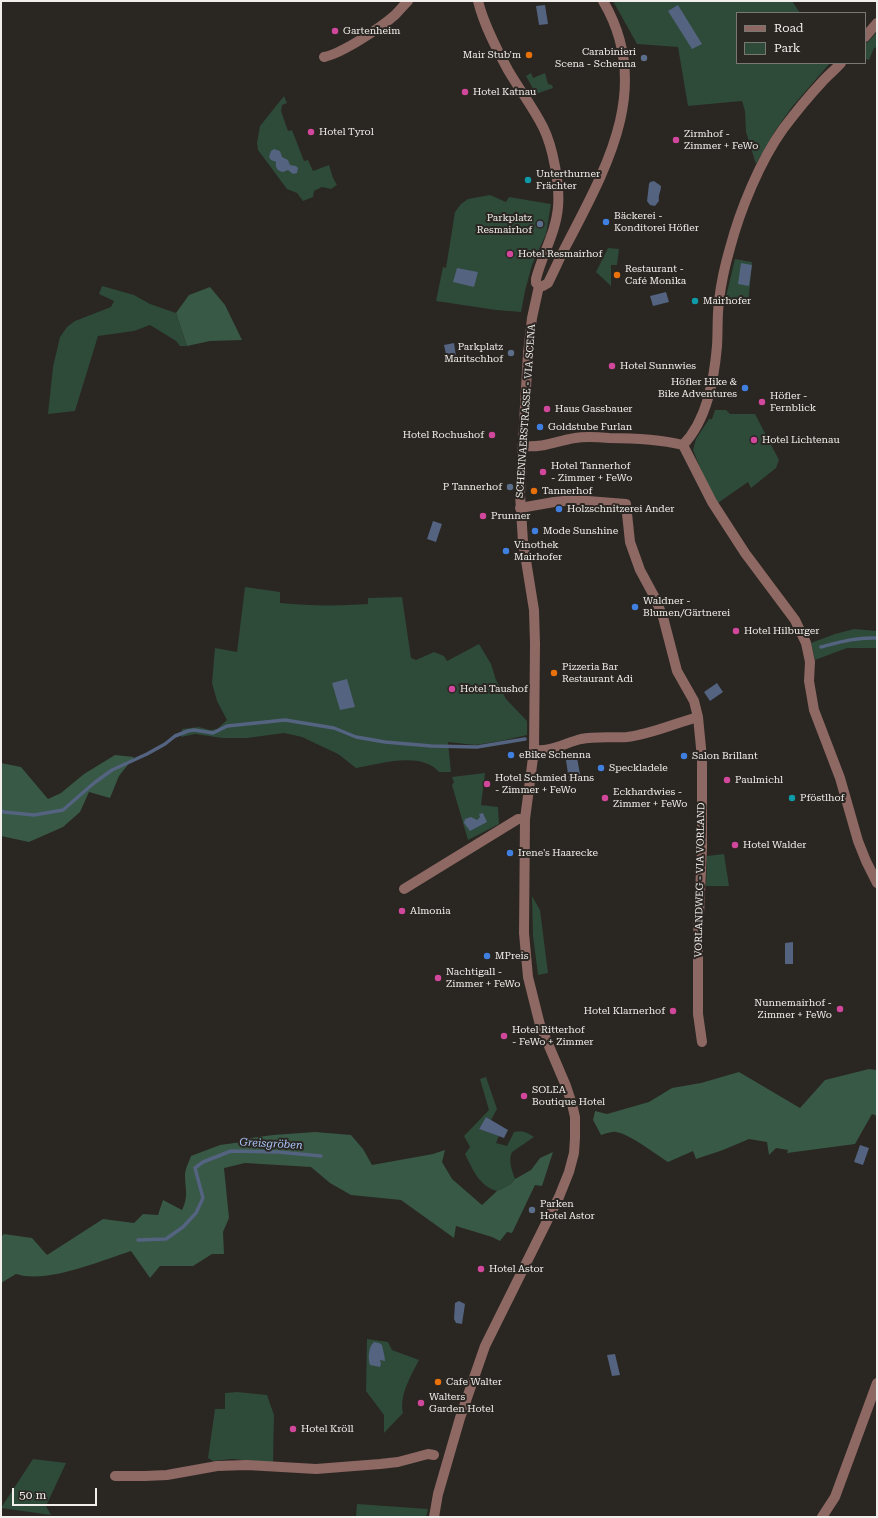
<!DOCTYPE html>
<meta charset="utf-8">
<style>
body{margin:0}
#map{position:relative;width:878px;height:1518px;overflow:hidden;background:#2a2622;font-family:"Roboto Serif",serif}
canvas{display:block}
.frame{position:absolute;inset:0;border:2px solid #f1eeeb;pointer-events:none}
.legend{position:absolute;left:736px;top:12px;width:130px;height:52px;box-sizing:border-box;background:#2a2622;border:1px solid #7a7672;margin:0;padding:5px 7px;list-style:none;font-size:12px;color:#f1eeeb}
.legend li{display:flex;align-items:center;gap:8px;height:20px}
.legend b{width:20px;border:1px solid #7a7672}
.scale{position:absolute;left:12px;top:1488px;width:85px;height:18px;box-sizing:border-box;border:2px solid #f1eeeb;border-top:0;padding-left:5px;font-size:12px;line-height:14px;white-space:nowrap;color:#f1eeeb;-webkit-text-stroke:3px #2a2622;paint-order:stroke}
</style>
<div id="map">
<canvas width="878" height="1518"></canvas>
<div class="frame"></div>
<ul class="legend">
<li><b style="height:5px;background:#8e6863"></b>Road</li>
<li><b style="height:11px;background:#2e4a39"></b>Park</li>
</ul>
<div class="scale">50 m</div>
</div>
<script>
const ctx = document.querySelector('canvas').getContext('2d');
ctx.lineJoin = 'round';
function fillPath(path, color) {
  ctx.fillStyle = color;
  ctx.fill(path, 'evenodd');
}
function stroke(path, color, width, dash) {
  ctx.strokeStyle = color;
  ctx.lineWidth = width;
  ctx.lineCap = dash ? 'butt' : 'round';
  ctx.setLineDash(dash || []);
  ctx.stroke(path);
}
function label(font, color, halo, rows, align = 'center') {
  ctx.font = font + ' "Roboto Serif",serif';
  ctx.lineWidth = 4;
  ctx.setLineDash([]);
  ctx.textBaseline = 'middle';
  ctx.strokeStyle = halo;
  ctx.fillStyle = color;
  for (const [text, x, y, turn = 0] of rows) {
    ctx.save();
    ctx.translate(x, y);
    ctx.rotate((+turn || 0) * Math.PI / 180);
    ctx.textAlign = isNaN(turn) ? turn : align;
    if (halo) ctx.strokeText(text, 0, 0);
    ctx.fillText(text, 0, 0);
    ctx.restore();
  }
}
const green = new Path2D(`
 M613,1H792L800,13H737V63H830L792,107L775,131L756,164L746,132L745,111L742,101L688,106L678,47L637,44Z
 M877,32V47L874,48L869,60L865,59V42L867,43Z
 M531,73L533,78L545,73L548,84L552,85L553,88L536,94L526,76Z
 M284,96L287,103L282,105L281,111L288,131L292,130L304,161L308,160L313,171L329,165L333,178L337,185L331,189L322,187L314,191L313,197L303,201L297,193L287,189L258,150L257,143L260,126Z
 M490,195L506,202L509,197L551,204L546,234L532,265L525,291L521,312L496,310L436,301L443,267L446,268L455,212L461,204L468,199Z
 M608,248L619,249L617,265H611V286L596,272Z
 M735,259L752,262L748,305H724Z
 M102,286L134,295L150,304L176,313L187,346H180L176,341L150,325L134,331L98,336L75,411L48,414L53,367L60,337L67,327L75,321L111,307L114,301L99,294Z
 M715,410H726L730,414H755L779,460L776,468L751,488L748,482L715,505L693,450L696,439L709,419H712Z
 M245,587L280,592V603C310,606 338,606 368,604V598L402,597L411,658L416,660L434,652L444,656L447,661L479,644L491,664L496,680L506,699L527,721V735L501,741L475,745L448,742L451,772H439C420,751 381,764 356,768L338,754L302,737L284,733L247,738H222L195,734L181,737L182,729L199,727L210,730L217,729L227,720L217,701L212,683L215,648L237,652Z
 M854,629L877,631V648H847L815,660L811,643L835,634Z
 M485,773L481,805L498,807L499,824L468,840L452,785L454,782L452,777Z
 M724,854L729,886H706L707,856Z
 M532,896L540,910L548,973L538,975L533,936Z
 M486,1077L497,1109L491,1120L486,1117L479,1129L499,1136L496,1143L507,1146L514,1132C522,1130 527,1132 534,1137L512,1152C508,1160 512,1171 515,1179L511,1184L497,1191C479,1186 473,1170 465,1154L470,1147L464,1136L489,1110L480,1079Z
 M367,1339L388,1342L392,1350L419,1360C411,1376 399,1395 403,1413L384,1433V1415L366,1391Z
 M237,1392L267,1395L274,1415L273,1463L232,1459L213,1461L208,1458L215,1409H225V1393Z
 M33,1459L66,1463L46,1506L51,1515L1,1508Z
 M357,1504L428,1509L426,1517H356Z`);
const forest = new Path2D(`
 M210,287L225,305L242,340L210,341L187,346L176,313L189,295Z
 M115,755L134,757L119,776L110,798L89,792L80,812L63,827L29,842L1,836V763L21,767L48,799L61,793L84,774Z
 M869,1069L877,1070V1116L872,1114L855,1144L787,1153L788,1150L776,1148L769,1155L767,1142L749,1139L723,1150L696,1159L693,1151L668,1162C657,1155 628,1133 616,1132C611,1131 606,1134 601,1135L593,1120L595,1111L607,1114L649,1102L672,1088L701,1083L739,1072L800,1108L825,1080Z
 M315,1132L351,1135L363,1149L372,1165L433,1154L445,1150L442,1162L452,1179L482,1205L497,1191L511,1184L515,1179L531,1170L540,1158L553,1152L542,1186L535,1185L512,1233L507,1232L500,1241L492,1237L456,1226L454,1238L401,1200L351,1195L330,1183L311,1167L245,1163L224,1168L229,1218L223,1232L224,1254H212L193,1266H160L150,1278L131,1251C100,1261 47,1284 16,1274L1,1283V1237L4,1234L32,1238L47,1255L103,1219L134,1223L143,1214L158,1215L163,1200L182,1210C189,1196 185,1189 185,1175C185,1169 189,1162 191,1156L220,1145L242,1142L243,1139L273,1135Z`);
const water = new Path2D(`
 M545,5L548,24L539,25L536,6Z
 M678,5L702,44L692,49L668,11Z
 M274,149L280,151L282,157L288,160L290,165L296,166L298,168L297,173L293,174L288,170L283,172C277,171 275,167 276,162L271,160L269,157L271,151Z
 M654,181L661,186C661,192 658,194 659,201L655,206L650,205L647,201L649,184L650,182Z
 M741,263L752,265L749,286L738,284Z
 M457,268L478,272L474,287L453,282Z
 M666,292L669,302L653,306L650,296Z
 M454,343L457,363L448,364L444,345Z
 M433,521L442,524L436,542L427,539Z
 M347,679L355,707L340,710L332,683Z
 M717,683L723,692L710,701L704,692Z
 M577,758L581,779L569,781L566,760Z
 M483,813L487,822L470,831L464,823L465,819L471,817L477,820L480,817L479,814Z
 M793,942V964H785V943Z
 M486,1117L508,1130L504,1138L479,1129Z
 M860,1145L869,1148L863,1165L854,1162Z
 M459,1301L465,1304L462,1324L456,1323L454,1319L455,1303Z
 M374,1342L379,1343L382,1345C383,1351 385,1356 385,1361L380,1360L381,1364L380,1367L370,1365C368,1359 368,1347 374,1342Z
 M615,1354L620,1375L612,1376L607,1355Z`);
const stream = new Path2D(`
 M821,647C840,642 857,637 877,638
 M1,811L4,812L34,815L63,810L94,783L112,770L147,754L165,744L175,736L188,731L194,730L213,733L227,726L285,720L334,728L356,737L385,742L431,746L477,747L525,739
 M138,1240L166,1239L183,1227L196,1213L203,1198L195,1168L203,1162L231,1151L278,1152L321,1156`);
const minor = new Path2D(`
 M865,37L877,23
 M324,57C343,53 380,28 395,15C399,11 403,6 408,1
 M539,286H543L548,283C555,269 561,255 568,242C608,165 653,85 603,1
 M683,445L712,502L745,553L795,620L806,643L810,662L809,681L814,710L840,778L858,841L866,861L877,883
 M683,445C707,420 714,380 717,346C718,331 717,316 719,301C721,283 725,265 730,248C740,210 760,161 783,129C795,113 808,97 822,82C828,75 835,70 841,63
 M523,446C544,448 556,441 575,438C586,436 598,437 609,438C635,438 658,439 683,445
 M520,508L554,502L575,500L626,504L630,542L640,570L654,596L663,617L677,671L694,701L698,717C676,723 649,735 627,737C612,738 596,736 581,739C565,743 551,752 534,750
 M698,717L702,758V848L698,938V1014L702,1042
 M404,889L518,819H525
 M115,1476H145L167,1475L217,1466L247,1465L316,1469L380,1464L398,1462L428,1454L434,1455
 M434,1517L438,1494L460,1418L485,1346L559,1197L569,1172L574,1153L575,1138V1117L572,1104L566,1086L540,1025L528,977L524,933L525,819L534,750L535,644L534,610L523,542L520,494L528,353L532,318L539,286L536,283V279C542,255 556,232 558,207C560,185 553,147 543,127C533,107 519,89 508,70C496,48 484,25 478,1
 M822,1517L835,1497L877,1383`);
const markers = [
 [335,31,4,"#d1479c"],
 [529,55,4,"#e8710a"],
 [644,58,4,"#5c6f8a"],
 [465,92,4,"#d1479c"],
 [311,132,4,"#d1479c"],
 [676,140,4,"#d1479c"],
 [528,180,4,"#0f9aa8"],
 [606,222,4,"#3f7fe0"],
 [540,224,4,"#5c6f8a"],
 [510,254,4,"#d1479c"],
 [617,275,4,"#e8710a"],
 [695,301,4,"#0f9aa8"],
 [511,353,4,"#5c6f8a"],
 [612,366,4,"#d1479c"],
 [745,388,4,"#3f7fe0"],
 [762,402,4,"#d1479c"],
 [547,409,4,"#d1479c"],
 [540,427,4,"#3f7fe0"],
 [492,435,4,"#d1479c"],
 [754,440,4,"#d1479c"],
 [543,472,4,"#d1479c"],
 [510,487,4,"#5c6f8a"],
 [534,491,4,"#e8710a"],
 [559,509,4,"#3f7fe0"],
 [483,516,4,"#d1479c"],
 [535,531,4,"#3f7fe0"],
 [506,551,4,"#3f7fe0"],
 [635,607,4,"#3f7fe0"],
 [736,631,4,"#d1479c"],
 [554,673,4,"#e8710a"],
 [452,689,4,"#d1479c"],
 [511,755,4,"#3f7fe0"],
 [684,756,4,"#3f7fe0"],
 [601,768,4,"#3f7fe0"],
 [727,780,4,"#d1479c"],
 [487,784,4,"#d1479c"],
 [605,798,4,"#d1479c"],
 [792,798,4,"#0f9aa8"],
 [735,845,4,"#d1479c"],
 [510,853,4,"#3f7fe0"],
 [402,911,4,"#d1479c"],
 [487,956,4,"#3f7fe0"],
 [438,978,4,"#d1479c"],
 [840,1009,4,"#d1479c"],
 [673,1011,4,"#d1479c"],
 [504,1036,4,"#d1479c"],
 [524,1096,4,"#d1479c"],
 [532,1210,4,"#5c6f8a"],
 [481,1269,4,"#d1479c"],
 [438,1382,4,"#e8710a"],
 [421,1403,4,"#d1479c"],
 [293,1429,4,"#d1479c"]
];
const poiNames = [
 ["Gartenheim",343,31],
 ["Carabinieri",636,52,"right"],
 ["Scena - Schenna",636,64,"right"],
 ["Mair Stub'm",521,55,"right"],
 ["Hotel Katnau",473,92],
 ["Hotel Tyrol",319,132],
 ["Zirmhof -",684,134],
 ["Zimmer + FeWo",684,146],
 ["Unterthurner",536,174],
 ["Frächter",536,186],
 ["Bäckerei -",614,216],
 ["Konditorei Höfler",614,228],
 ["Parkplatz",532,218,"right"],
 ["Resmairhof",532,230,"right"],
 ["Hotel Resmairhof",518,254],
 ["Restaurant -",625,269],
 ["Café Monika",625,281],
 ["Mairhofer",703,301],
 ["Parkplatz",503,347,"right"],
 ["Maritschhof",503,359,"right"],
 ["Hotel Sunnwies",620,366],
 ["Höfler Hike &",737,382,"right"],
 ["Bike Adventures",737,394,"right"],
 ["Höfler -",770,396],
 ["Fernblick",770,408],
 ["Haus Gassbauer",555,409],
 ["Goldstube Furlan",548,427],
 ["Hotel Rochushof",484,435,"right"],
 ["Hotel Lichtenau",762,440],
 ["Hotel Tannerhof",551,466],
 ["- Zimmer + FeWo",551,478],
 ["P Tannerhof",502,487,"right"],
 ["Tannerhof",542,491],
 ["Holzschnitzerei Ander",567,509],
 ["Prunner",491,516],
 ["Mode Sunshine",543,531],
 ["Vinothek",514,545],
 ["Mairhofer",514,557],
 ["Waldner -",643,601],
 ["Blumen/Gärtnerei",643,613],
 ["Hotel Hilburger",744,631],
 ["Pizzeria Bar",562,667],
 ["Restaurant Adi",562,679],
 ["Hotel Taushof",460,689],
 ["eBike Schenna",519,755],
 ["Salon Brillant",692,756],
 ["Speckladele",609,768],
 ["Hotel Schmied Hans",495,778],
 ["- Zimmer + FeWo",495,790],
 ["Paulmichl",735,780],
 ["Eckhardwies -",613,792],
 ["Zimmer + FeWo",613,804],
 ["Pföstlhof",800,798],
 ["Hotel Walder",743,845],
 ["Irene's Haarecke",518,853],
 ["Almonia",410,911],
 ["MPreis",495,956],
 ["Nachtigall -",446,972],
 ["Zimmer + FeWo",446,984],
 ["Nunnemairhof -",832,1003,"right"],
 ["Zimmer + FeWo",832,1015,"right"],
 ["Hotel Klarnerhof",665,1011,"right"],
 ["Hotel Ritterhof",512,1030],
 ["- FeWo + Zimmer",512,1042],
 ["SOLEA",532,1090],
 ["Boutique Hotel",532,1102],
 ["Parken",540,1204],
 ["Hotel Astor",540,1216],
 ["Hotel Astor",489,1269],
 ["Cafe Walter",446,1382],
 ["Walters",429,1397],
 ["Garden Hotel",429,1409],
 ["Hotel Kröll",301,1429]
];
const streetNames = [
 ["SCHENNAERSTRASSE - VIA SCENA",526,411,-86],
 ["VORLANDWEG - VIA VORLAND",700,880,-89]
];
const waterNames = [
 ["Greisgröben",271,1144,3]
];
fillPath(green, '#2e4a39');
fillPath(forest, '#385945');
fillPath(water, '#536380');
stroke(stream, '#536380', 3.5);
stroke(minor, '#8e6863', 10);
for (const [x, y, r, color] of markers) {
  const dot = new Path2D();
  dot.arc(x, y, r, 0, 2 * Math.PI);
  ctx.fillStyle = color;
  ctx.fill(dot);
  stroke(dot, '#2a2622', 1.5);
}
label('10px', '#f1eeeb', '#2a2622', poiNames, 'left');
label('10px', '#f1eeeb', '#2a2622', streetNames);
label('italic 11px', '#a6c3f7', '#2a2622', waterNames);
</script>
